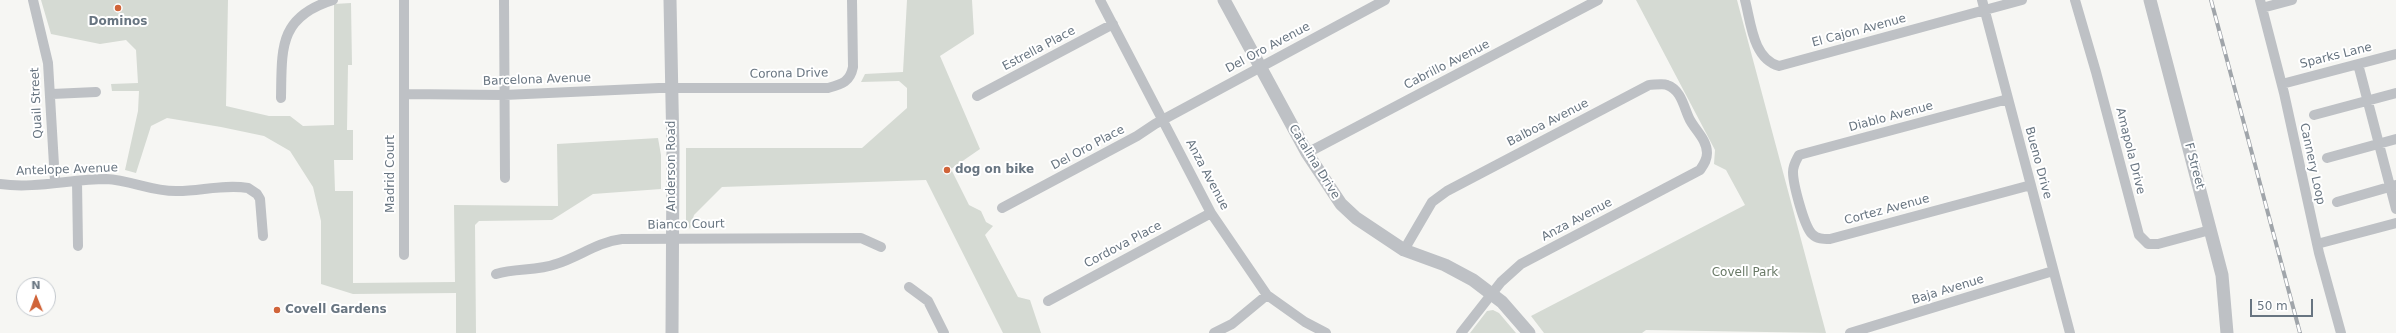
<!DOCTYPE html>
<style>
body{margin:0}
#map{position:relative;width:2396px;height:333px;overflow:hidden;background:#f6f6f3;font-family:"DejaVu Sans",sans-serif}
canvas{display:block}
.north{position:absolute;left:16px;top:277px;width:40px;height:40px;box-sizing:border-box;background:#fff;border:1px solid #c3c8cd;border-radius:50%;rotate:359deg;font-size:11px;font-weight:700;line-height:16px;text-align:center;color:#687581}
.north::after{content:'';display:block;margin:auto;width:14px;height:18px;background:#d06439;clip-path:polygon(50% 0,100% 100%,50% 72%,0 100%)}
.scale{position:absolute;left:2250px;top:299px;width:63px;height:18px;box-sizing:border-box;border:2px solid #687581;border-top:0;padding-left:5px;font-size:12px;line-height:14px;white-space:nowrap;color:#687581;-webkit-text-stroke:3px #fff;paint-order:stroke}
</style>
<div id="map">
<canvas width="2396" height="333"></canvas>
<div class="north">N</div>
<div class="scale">50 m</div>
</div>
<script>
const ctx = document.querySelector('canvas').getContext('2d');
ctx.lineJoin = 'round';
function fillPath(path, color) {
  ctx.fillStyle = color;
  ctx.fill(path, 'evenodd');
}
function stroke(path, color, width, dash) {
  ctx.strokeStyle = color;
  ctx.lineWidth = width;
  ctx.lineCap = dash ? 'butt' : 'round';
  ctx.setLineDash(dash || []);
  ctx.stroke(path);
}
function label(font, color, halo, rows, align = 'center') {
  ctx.font = font + ' "DejaVu Sans",sans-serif';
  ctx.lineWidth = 4;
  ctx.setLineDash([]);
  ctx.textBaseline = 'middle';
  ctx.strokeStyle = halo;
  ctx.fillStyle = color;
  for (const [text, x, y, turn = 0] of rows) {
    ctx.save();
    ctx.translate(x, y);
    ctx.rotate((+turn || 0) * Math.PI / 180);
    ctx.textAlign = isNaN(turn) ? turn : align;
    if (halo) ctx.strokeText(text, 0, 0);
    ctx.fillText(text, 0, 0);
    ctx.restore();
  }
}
const green = new Path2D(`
 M41,0H228L226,106L269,116H290L303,126L334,125V4L351,3L352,65H348L347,130H353V160H334L335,191H353V283L455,282L454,205L558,206L557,144L658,138L661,155V189L593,194L552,220L479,221L475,225L476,333H456V293L353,294L321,284V221L313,187L290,151L264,136L221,127L167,118L151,126L136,173L125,170L138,111L139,91H112L111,84L138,83L136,50L126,40L100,44L51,34Z
 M907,0H972L974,34L940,56L980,149L951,169L969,205L981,211L986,222L993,226L985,235L1018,297L1030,300L1041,333H1003L926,180L722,187L694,215L690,229L686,223V148H862L907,108V88L899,81L861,82L865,74L903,72Z
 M1636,0H1737L1826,333L1646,330L1642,333H1544L1531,316L1745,205L1726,170L1714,164L1715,150Z
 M1493,310L1499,313L1516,333H1470L1487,311Z`);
const minor = new Path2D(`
 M33,0L48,63L55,182
 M404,0V255
 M504,0L505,178
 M1100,0L1211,213L1267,295L1305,322L1326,333
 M1745,0C1751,23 1753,59 1779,66L2022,0
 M1982,0L2070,333
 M2075,0L2096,72L2139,235L2148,244H2158L2210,230
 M2260,0L2284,93L2319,253L2341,333
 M2262,8L2292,0
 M2358,64L2396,209
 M2282,84L2396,54
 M52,94L96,92
 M405,94L504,95L659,88H828C842,84 850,82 853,67L852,0
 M977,96L1113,24
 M281,98C282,49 278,17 333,0
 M2008,99L1799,155C1796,161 1793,165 1793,172C1793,184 1804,226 1812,234C1817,239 1823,239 1830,239L2031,185
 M2314,115L2396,93
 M1307,153L1598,0
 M2327,158L2396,139
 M77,181L78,246
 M0,184C35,189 71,179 106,179C131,180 153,192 178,191C200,191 225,184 248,188L257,194L260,199L263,236
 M2337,202L2396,185
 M1002,208L1137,136L1155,124L1385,0
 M2317,244L2396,223
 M1404,250L1432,202L1447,191L1649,85C1654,85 1663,83 1667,85C1682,90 1684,109 1690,120C1696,131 1707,140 1707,153C1707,160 1704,164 1700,170L1521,264L1501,282L1461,333
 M496,274C516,268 537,271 556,264C579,257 597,242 622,239L861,238L881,247
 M909,287L928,301L944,333
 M1048,301L1211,213
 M1214,333L1232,324L1267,295
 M1850,333L2053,271`);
const tertiary = new Path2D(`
 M670,0L673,151L672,333
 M1224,0L1307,153L1341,204L1356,218L1404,250L1445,265L1473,280L1502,302L1529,333
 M2150,0L2222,275L2227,333`);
const rail = new Path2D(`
 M2211,0L2300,333`);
const markers = [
 [118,8,4,"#d06439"],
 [947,170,4,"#d06439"],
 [277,310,4,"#d06439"]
];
const poiNames = [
 ["Dominos",118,22,"center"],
 ["dog on bike",955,170],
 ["Covell Gardens",285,310]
];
const streetNames = [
 ["El Cajon Avenue",1859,31,-15],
 ["Del Oro Avenue",1268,48,-28],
 ["Estrella Place",1039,49,-28],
 ["Sparks Lane",2336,56,-14],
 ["Cabrillo Avenue",1447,65,-27],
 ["Corona Drive",789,74,-1],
 ["Barcelona Avenue",537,80,-2],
 ["Quail Street",37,103,-93],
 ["Diablo Avenue",1891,117,-15],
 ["Balboa Avenue",1548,123,-27],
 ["Del Oro Place",1088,148,-28],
 ["Amapola Drive",2130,151,76],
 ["Catalina Drive",1314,162,58],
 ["Bueno Drive",2038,163,75],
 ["Cannery Loop",2312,164,78],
 ["Anderson Road",672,166,-90],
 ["F Street",2194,166,75],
 ["Antelope Avenue",67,170,-2],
 ["Madrid Court",391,174,-90],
 ["Anza Avenue",1207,175,62],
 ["Cortez Avenue",1887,210,-15],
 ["Anza Avenue",1577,220,-28],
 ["Bianco Court",686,225,-1],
 ["Cordova Place",1123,245,-28],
 ["Baja Avenue",1948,290,-17]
];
const parkNames = [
 ["Covell Park",1745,273]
];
fillPath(green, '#d5dad3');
stroke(minor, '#bec1c5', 10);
stroke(tertiary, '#bec1c5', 13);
stroke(rail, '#a0a5aa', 4);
stroke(rail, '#fff', 2.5, [8]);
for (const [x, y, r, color] of markers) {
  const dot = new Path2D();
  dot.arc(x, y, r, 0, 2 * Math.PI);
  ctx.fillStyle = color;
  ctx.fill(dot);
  stroke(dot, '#fff', 1.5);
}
label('bold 12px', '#687581', '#fff', poiNames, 'left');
label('12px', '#687581', '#fff', streetNames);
label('12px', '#697966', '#fff', parkNames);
</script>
